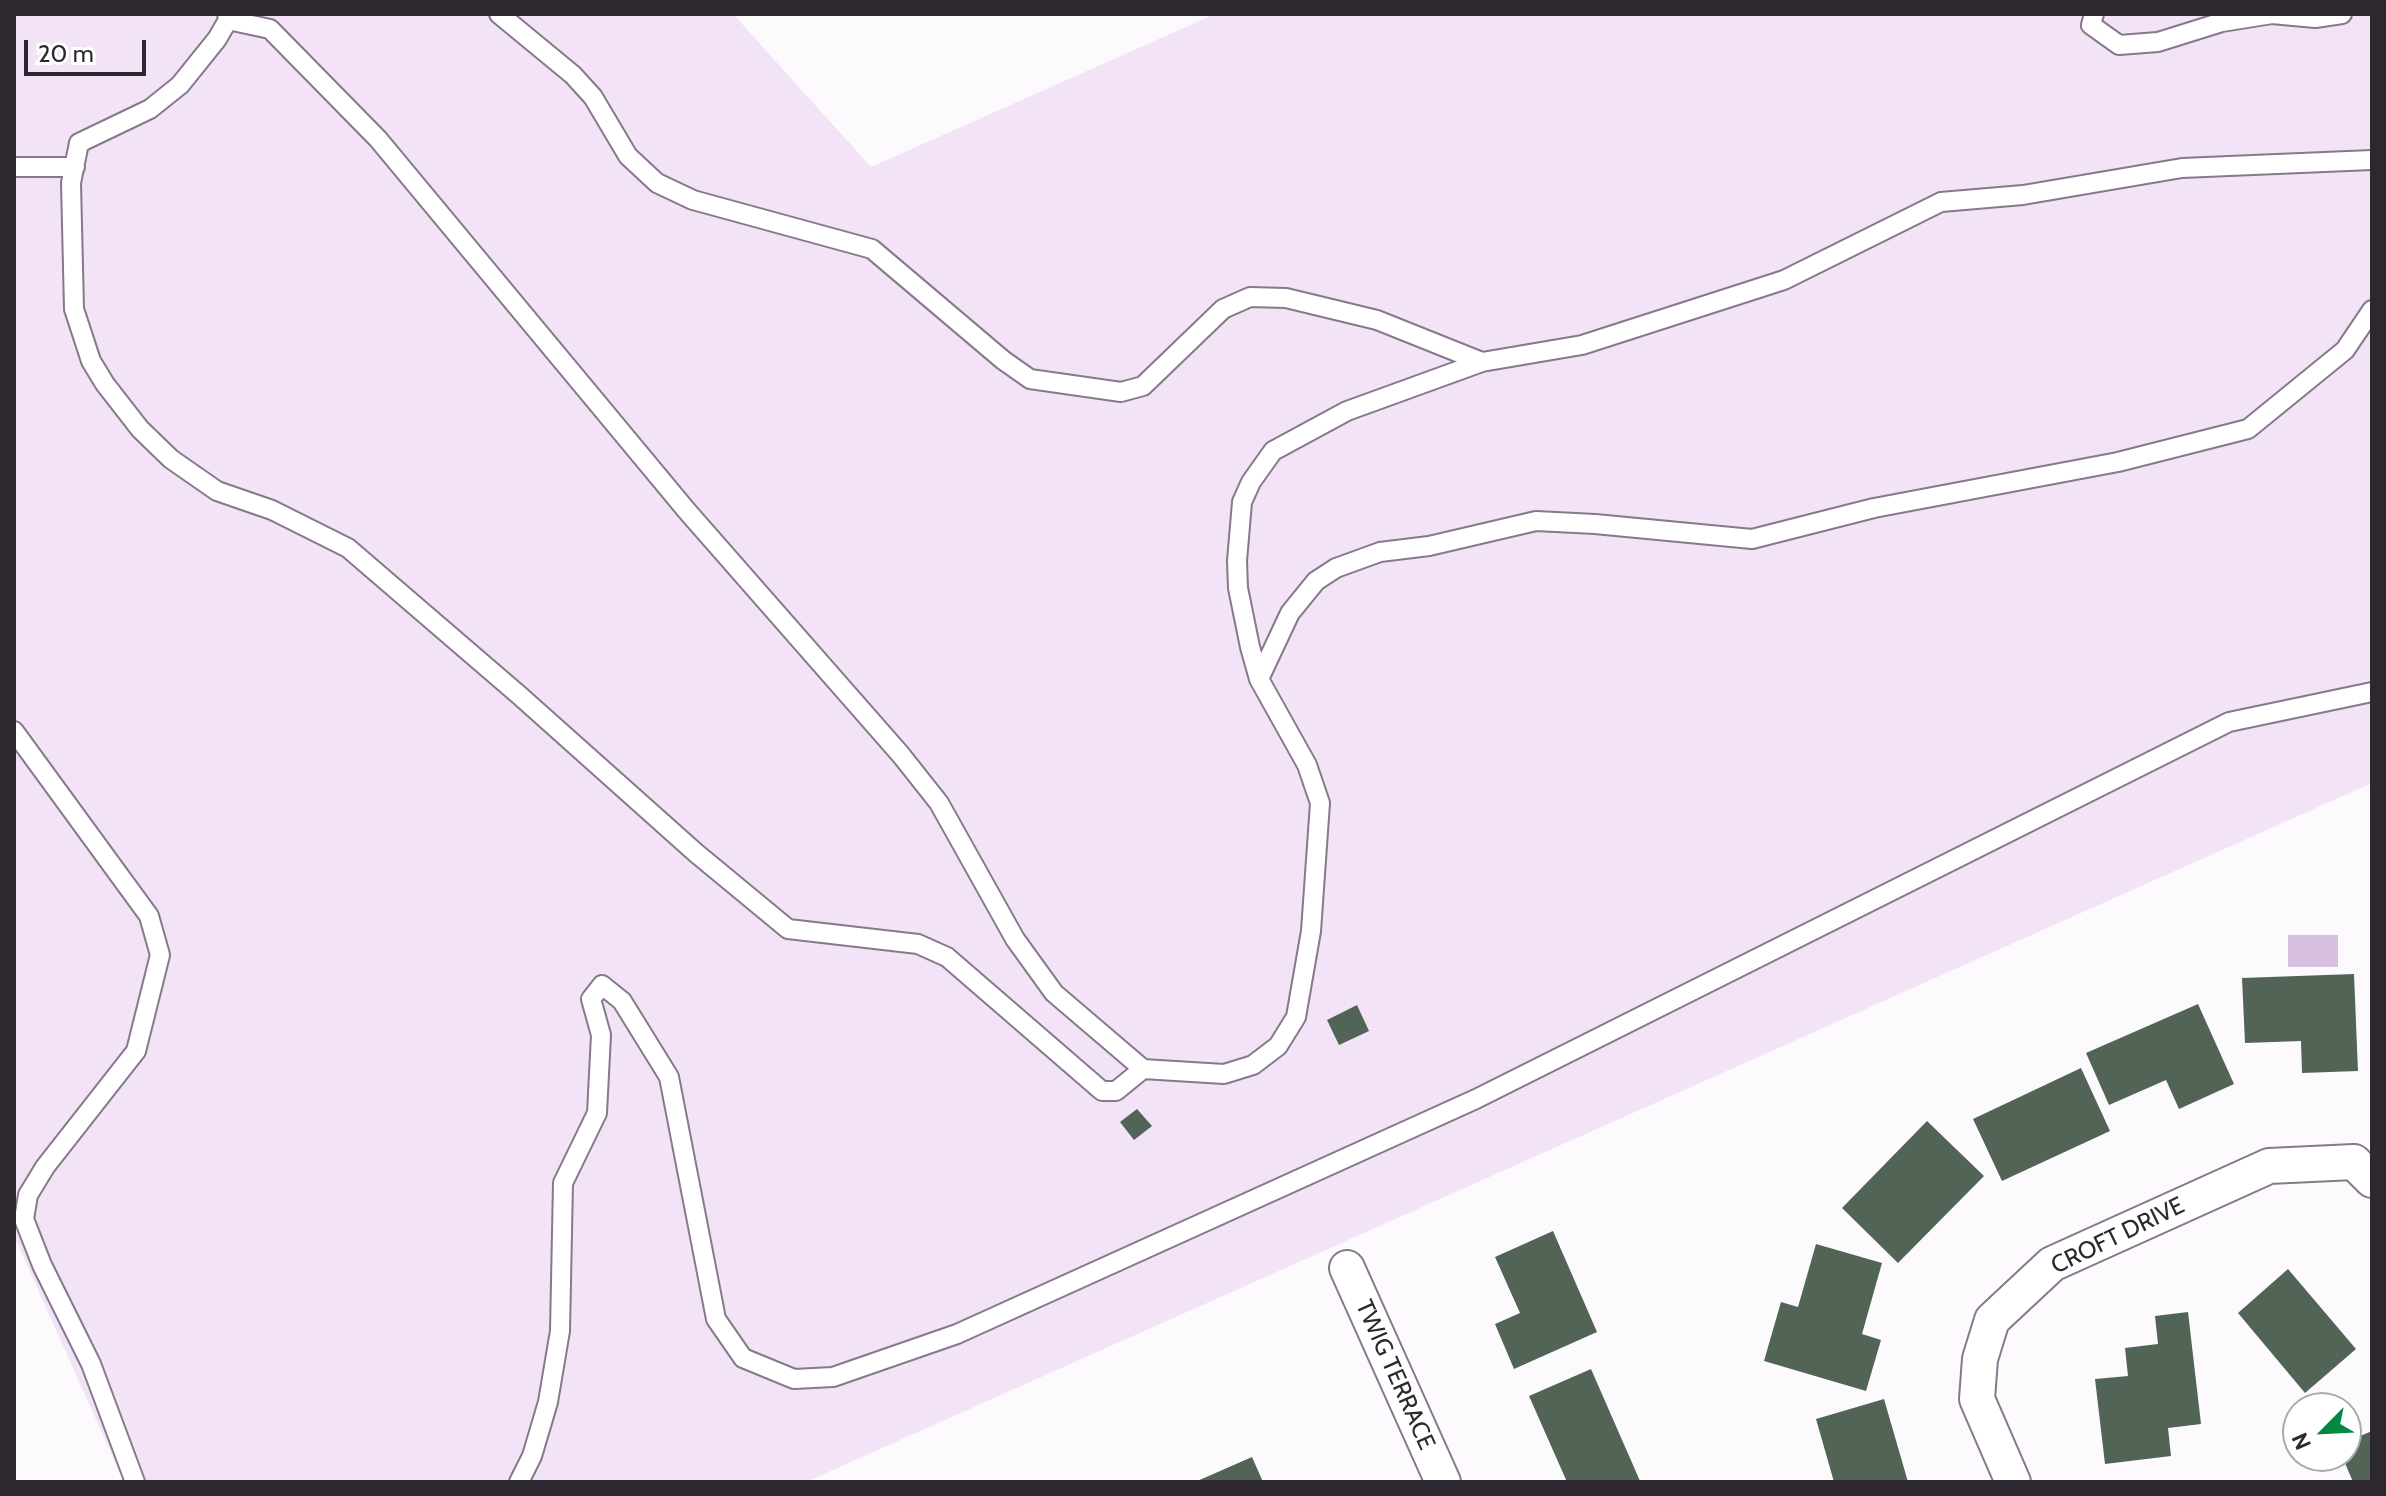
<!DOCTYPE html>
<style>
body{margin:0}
#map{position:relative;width:2386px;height:1496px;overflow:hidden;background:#fdfafe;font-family:Cabin,sans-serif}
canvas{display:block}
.frame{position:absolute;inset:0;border:16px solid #2d272f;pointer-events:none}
.north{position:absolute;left:2282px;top:1392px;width:80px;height:80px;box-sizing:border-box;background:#fff;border:2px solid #aba9ac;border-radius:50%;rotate:246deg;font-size:22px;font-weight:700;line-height:32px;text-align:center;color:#2d272f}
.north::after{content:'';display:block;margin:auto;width:28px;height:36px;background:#038844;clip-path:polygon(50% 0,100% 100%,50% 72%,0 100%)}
.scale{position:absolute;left:24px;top:40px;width:122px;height:36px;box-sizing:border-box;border:4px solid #2d272f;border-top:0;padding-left:10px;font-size:24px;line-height:28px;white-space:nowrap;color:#2d272f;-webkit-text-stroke:6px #fff;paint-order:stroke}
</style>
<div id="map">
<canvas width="2386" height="1496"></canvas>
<div class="frame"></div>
<div class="north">N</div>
<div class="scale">20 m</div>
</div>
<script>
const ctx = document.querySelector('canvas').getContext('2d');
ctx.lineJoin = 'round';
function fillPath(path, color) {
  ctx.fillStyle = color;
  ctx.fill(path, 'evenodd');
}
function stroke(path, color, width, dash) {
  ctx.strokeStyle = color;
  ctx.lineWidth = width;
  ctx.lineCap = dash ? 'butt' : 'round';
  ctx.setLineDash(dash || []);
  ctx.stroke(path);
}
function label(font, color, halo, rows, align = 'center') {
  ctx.font = font + ' Cabin,sans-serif';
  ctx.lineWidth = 8;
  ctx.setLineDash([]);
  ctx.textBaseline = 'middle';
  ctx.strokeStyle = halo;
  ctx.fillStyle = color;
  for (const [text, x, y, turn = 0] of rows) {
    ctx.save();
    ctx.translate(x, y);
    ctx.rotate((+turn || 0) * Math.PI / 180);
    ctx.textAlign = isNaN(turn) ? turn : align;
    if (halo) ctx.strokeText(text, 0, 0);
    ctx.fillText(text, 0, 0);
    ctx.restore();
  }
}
const green = new Path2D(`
 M14,14H733L871,167L1215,14H2372V783L806,1482H124L14,1236Z`);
const water = new Path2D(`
 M2288,935H2338V967H2288Z`);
const building = new Path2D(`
 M2354,974L2358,1071L2302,1073L2301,1041L2245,1043L2242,978Z
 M2198,1004L2234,1084L2179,1109L2166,1080L2109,1105L2086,1053Z
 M1357,1005L1369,1031L1339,1045L1327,1020Z
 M2081,1068L2110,1131L2002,1181L1973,1119Z
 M1137,1109L1152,1126L1134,1140L1120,1122Z
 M1927,1121L1984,1176L1898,1263L1842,1208Z
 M1553,1231L1597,1332L1514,1369L1495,1324L1520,1313L1495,1257Z
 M1816,1244L1882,1263L1862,1334L1881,1340L1866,1391L1764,1361L1781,1302L1798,1307Z
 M2288,1269L2356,1349L2305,1393L2238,1313Z
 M2188,1312L2201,1424L2168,1428L2171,1456L2105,1464L2095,1379L2128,1376L2125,1348L2158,1344L2155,1316Z
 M1591,1369L1640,1481L1638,1482H1567L1529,1396Z
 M1884,1399L1908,1482H1834L1816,1419Z
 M2372,1431V1482H2353L2342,1456H2346V1442Z
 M1252,1457L1263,1482H1195Z`);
const service = new Path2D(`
 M227,14L228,20L217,39L180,85L150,109L79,143L71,183L74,309L91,361L105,384L140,429L171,459L217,491L272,510L348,548L519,695L696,853L788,929L918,944L947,957L1102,1091H1116L1143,1069
 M499,14L573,75L593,97L628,156L657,183L693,200L872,249L1003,360L1030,379L1121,392L1143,386L1223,309L1250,297L1286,298L1377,320L1482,362
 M2094,14L2091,25L2119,45L2158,42L2222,22L2272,14L2315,18L2342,14
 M228,20L270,29L378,139L687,511L901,755L939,803L1015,939L1054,993L1143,1069L1224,1074L1253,1065L1278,1046L1296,1017L1311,931L1320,803L1307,765L1259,679L1290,613L1316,581L1336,568L1380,552L1429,546L1536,521L1595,524L1752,539L1874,508L2118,462L2248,429L2345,350L2372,310
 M14,167H75
 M1259,679L1250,647L1238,588L1237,561L1242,502L1251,482L1273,451L1347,411L1482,362L1582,345L1784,280L1941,202L2023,195L2182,168L2372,160
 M14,731L149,916L160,955L136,1051L45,1167L28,1195L24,1219L42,1265L91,1364L135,1482
 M519,1482L532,1456L548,1402L560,1331L563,1183L597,1113L601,1035L591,999L602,985L622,1001L669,1077L716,1319L743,1358L794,1379L833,1377L957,1334L1476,1099L2229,722L2372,692`);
const minor = new Path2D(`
 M1347,1268L1443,1482
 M2013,1482L1977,1399L1980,1359L1992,1320L2052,1264L2269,1166L2354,1162L2372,1180`);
const streetNames = [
 ["CROFT DRIVE",2118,1236,-26],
 ["TWIG TERRACE",1395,1375,66]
];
fillPath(green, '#f2e3f6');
fillPath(water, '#d7bfde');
fillPath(building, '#516455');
stroke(service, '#87788b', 22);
stroke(minor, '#87788b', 38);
stroke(service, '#fff', 18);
stroke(minor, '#fff', 34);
label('24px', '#2d272f', '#fff', streetNames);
</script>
